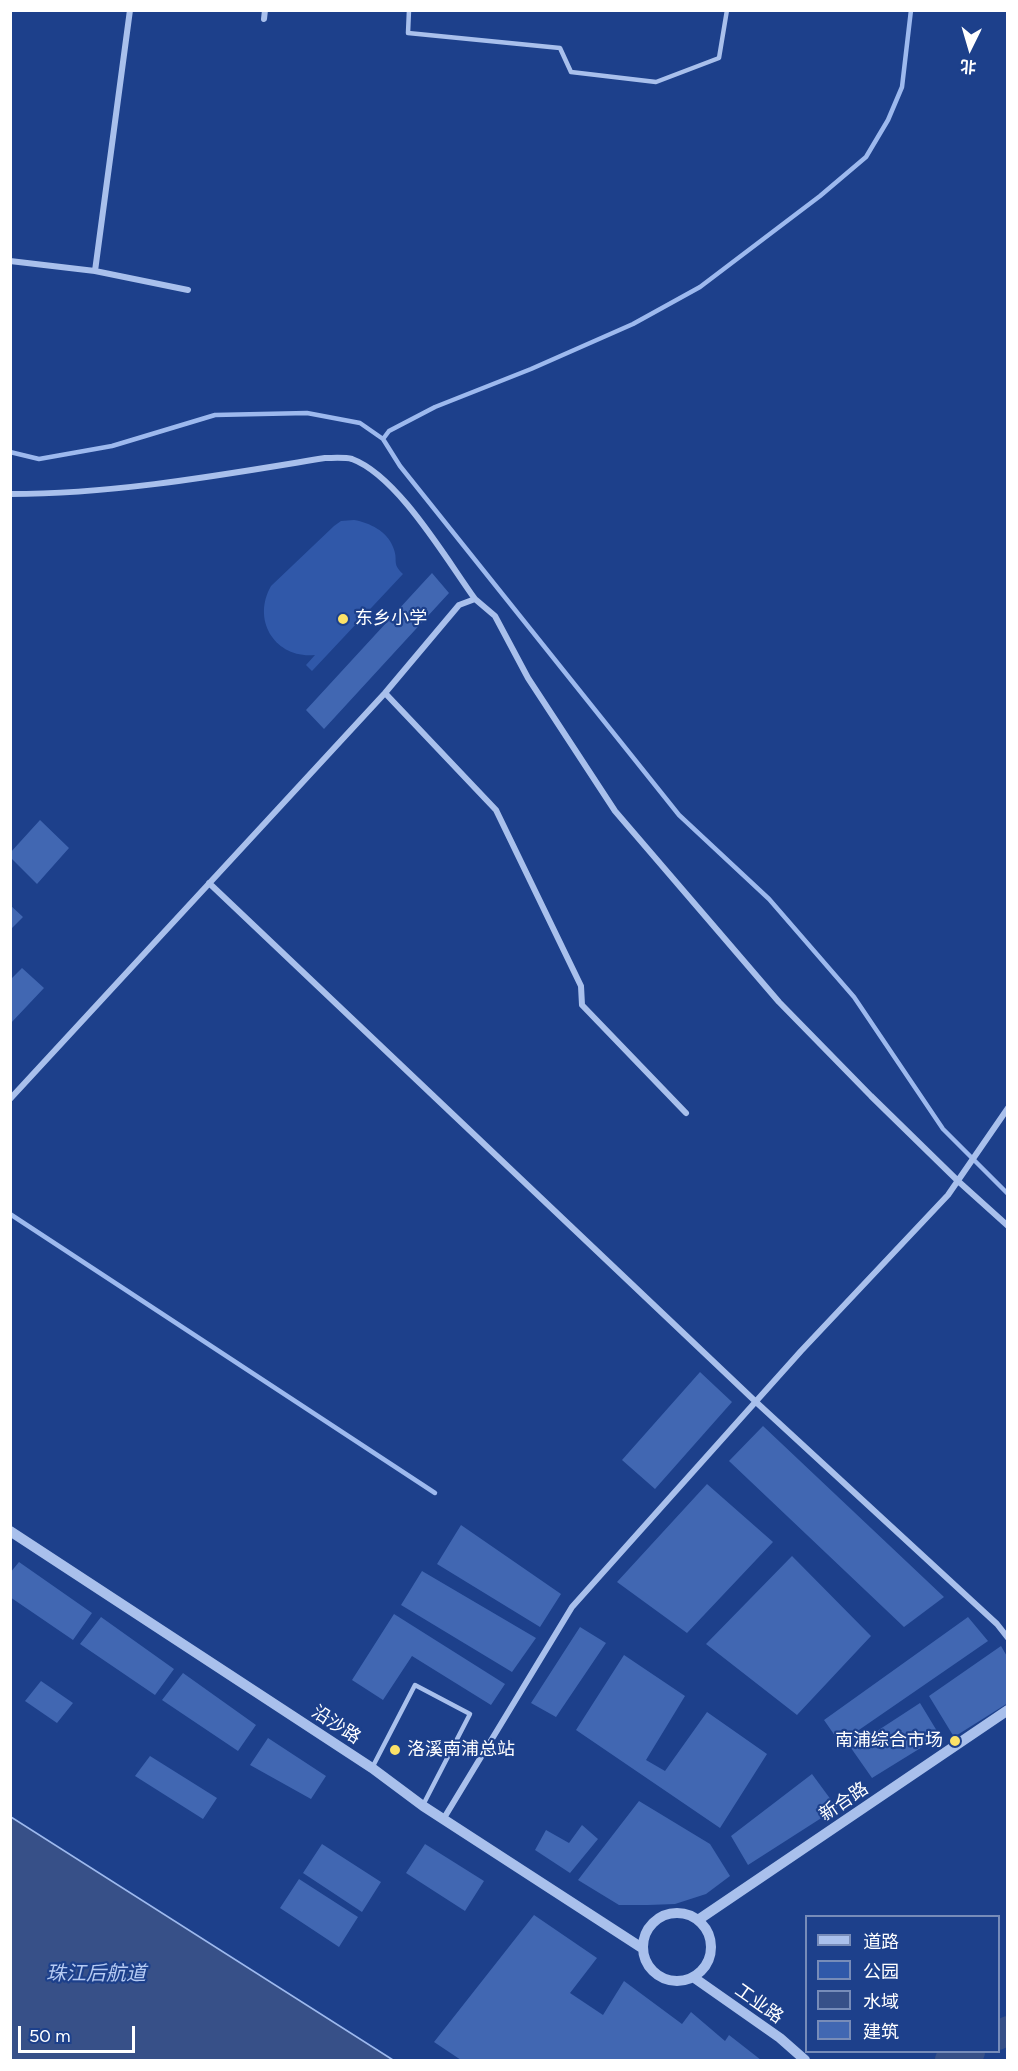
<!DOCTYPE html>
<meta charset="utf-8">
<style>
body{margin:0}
#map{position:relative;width:1018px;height:2071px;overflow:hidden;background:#1d408b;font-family:Figtree,"Noto Sans SC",sans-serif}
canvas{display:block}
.frame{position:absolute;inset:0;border:12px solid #fff;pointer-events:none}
.legend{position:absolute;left:805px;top:1915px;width:195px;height:138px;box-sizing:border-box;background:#1d408b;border:2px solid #778cb9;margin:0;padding:8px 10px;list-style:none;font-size:18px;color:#fff}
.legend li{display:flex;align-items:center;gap:12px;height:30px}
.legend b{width:30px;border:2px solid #778cb9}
.north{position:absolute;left:940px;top:18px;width:60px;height:60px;-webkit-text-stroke:4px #1d408b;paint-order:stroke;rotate:185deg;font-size:16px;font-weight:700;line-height:24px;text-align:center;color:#fff}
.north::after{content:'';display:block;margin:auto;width:21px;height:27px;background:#fff;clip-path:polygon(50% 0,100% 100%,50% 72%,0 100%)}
.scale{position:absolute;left:18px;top:2026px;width:117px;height:27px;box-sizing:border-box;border:3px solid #fff;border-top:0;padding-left:8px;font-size:18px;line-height:21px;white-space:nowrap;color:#fff;-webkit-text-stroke:4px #1d408b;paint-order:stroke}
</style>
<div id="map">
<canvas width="1018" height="2071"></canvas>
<div class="frame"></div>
<ul class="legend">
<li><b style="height:8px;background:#a9c0ec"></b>道路</li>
<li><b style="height:16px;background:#3058a9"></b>公园</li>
<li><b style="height:16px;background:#375088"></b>水域</li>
<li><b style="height:16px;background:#4167b2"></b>建筑</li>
</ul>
<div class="north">北</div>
<div class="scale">50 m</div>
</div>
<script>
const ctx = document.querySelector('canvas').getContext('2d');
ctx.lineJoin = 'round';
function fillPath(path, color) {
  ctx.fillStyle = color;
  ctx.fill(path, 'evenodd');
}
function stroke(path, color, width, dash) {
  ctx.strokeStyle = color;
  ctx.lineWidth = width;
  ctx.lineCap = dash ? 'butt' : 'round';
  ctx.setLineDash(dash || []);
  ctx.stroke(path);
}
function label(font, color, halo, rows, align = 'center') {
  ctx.font = font + ' Figtree,"Noto Sans SC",sans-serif';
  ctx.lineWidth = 4.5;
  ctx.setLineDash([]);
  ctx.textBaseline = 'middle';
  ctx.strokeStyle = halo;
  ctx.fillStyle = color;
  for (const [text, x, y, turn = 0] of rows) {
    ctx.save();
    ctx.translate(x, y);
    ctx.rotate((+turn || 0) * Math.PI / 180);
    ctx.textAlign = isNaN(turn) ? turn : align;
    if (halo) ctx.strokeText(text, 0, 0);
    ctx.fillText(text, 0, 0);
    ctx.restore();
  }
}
const green = new Path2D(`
 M354,520C370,523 387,531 393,547C399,561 391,563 403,574L312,671L306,665L315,655C276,659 251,621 271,586L334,526L341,521Z`);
const water = new Path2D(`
 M11,1817L393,2060H11Z`);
const stream = new Path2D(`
 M383,439L400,466L679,815L769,899L854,997L943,1129L1008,1194
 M10,452L39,459L112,446L215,415L307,413L360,423L383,439L389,431L435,407L531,369L633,324L700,287L820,196L866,157L888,120L902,87L911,10
 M10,1214L435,1493`);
const river = new Path2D(`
 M998,2036L1008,2030
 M949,2060L971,2052`);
const building = new Path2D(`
 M432,573L449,593L324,729L306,710Z
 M40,820L69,848L37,884L10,857V853Z
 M10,905L23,917L10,930Z
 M22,968L44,988L10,1024V980Z
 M700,1372L732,1402L655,1489L622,1460Z
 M763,1426L944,1597L904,1627L729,1461Z
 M707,1484L773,1542L687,1633L617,1582Z
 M461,1525L561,1594L540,1627L437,1564Z
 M792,1556L871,1636L797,1715L706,1644Z
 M19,1562L92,1613L73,1640L10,1597V1573Z
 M422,1571L536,1638L512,1672L401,1605Z
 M394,1614L505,1684L491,1705L412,1656L383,1700L352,1680Z
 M101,1617L174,1669L155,1695L80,1644Z
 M968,1617L988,1641L840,1743L824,1720Z
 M580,1627L606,1643L556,1717L531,1703Z
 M1001,1646L1008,1658V1703L954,1737L929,1696Z
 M624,1655L685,1696L646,1760L665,1771L707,1712L767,1754L720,1828L576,1730Z
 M183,1673L256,1725L238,1751L162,1700Z
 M41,1681L73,1703L57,1723L25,1701Z
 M920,1703L940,1736L872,1778L851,1748Z
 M268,1738L326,1776L311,1799L250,1765Z
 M150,1756L217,1798L203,1819L135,1776Z
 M812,1774L837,1808L748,1865L731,1836Z
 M639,1801L710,1844L730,1876L706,1894L675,1904L648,1905H619L578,1880Z
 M582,1825L598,1839L570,1873L535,1850L546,1830L569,1843Z
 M322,1844L381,1882L362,1912L303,1873Z
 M425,1844L484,1881L465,1911L406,1873Z
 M299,1879L358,1917L339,1947L280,1908Z
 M534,1915L597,1958L570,1993L603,2015L624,1981L682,2024L691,2012L725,2041L729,2035L761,2060H461L434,2042Z`);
const service = new Path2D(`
 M409,10L408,33L560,48L571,72L656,82L719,58L727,10
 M372,1768L415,1685L470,1714L423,1805`);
const minor = new Path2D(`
 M264,19L265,10
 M10,261L95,271L188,290
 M95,271L130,10
 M10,494C116,494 221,475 325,458C333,458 345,457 352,459C398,476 446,559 475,599
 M385,693L496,810L581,986L582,1005L686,1113
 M209,883L756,1402L997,1624L1008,1638
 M10,1099L385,693L459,605L475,599L495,616L528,678L615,811L779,1002L871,1096L958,1181L1008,1226
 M444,1818L572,1607L801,1351L948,1195L1008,1108`);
const tertiary = new Path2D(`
 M10,1531L372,1768L423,1806L642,1948
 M643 1947a34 34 0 1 1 68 0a34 34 0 1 1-68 0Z
 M698,1920L1008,1710
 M693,1977L780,2038L805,2060`);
const markers = [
 [343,619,6,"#fce268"],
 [955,1741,6,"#fce268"],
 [395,1750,6,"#fce268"]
];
const poiNames = [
 ["东乡小学",355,619],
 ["南浦综合市场",943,1741,"right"],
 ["洛溪南浦总站",407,1750]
];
const streetNames = [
 ["沿沙路",336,1725,33],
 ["新合路",844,1802,-34],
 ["工业路",759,2004,35]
];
const waterNames = [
 ["珠江后航道",96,1974]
];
fillPath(green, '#3058a9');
fillPath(water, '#375088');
stroke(water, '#9db9ee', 1.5);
stroke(stream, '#9db9ee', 4.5);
stroke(river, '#375088', 28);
fillPath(building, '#4167b2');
stroke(service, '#a9c0ec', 4.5);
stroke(minor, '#a9c0ec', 6);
stroke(tertiary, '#a9c0ec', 10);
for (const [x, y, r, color] of markers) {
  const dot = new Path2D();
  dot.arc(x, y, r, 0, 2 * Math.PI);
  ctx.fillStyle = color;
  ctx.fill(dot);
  stroke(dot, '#1d408b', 2);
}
label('18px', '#fff', '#1d408b', poiNames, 'left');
label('18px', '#fff', '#1d408b', streetNames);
label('italic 20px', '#b5caf3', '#1d408b', waterNames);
</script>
